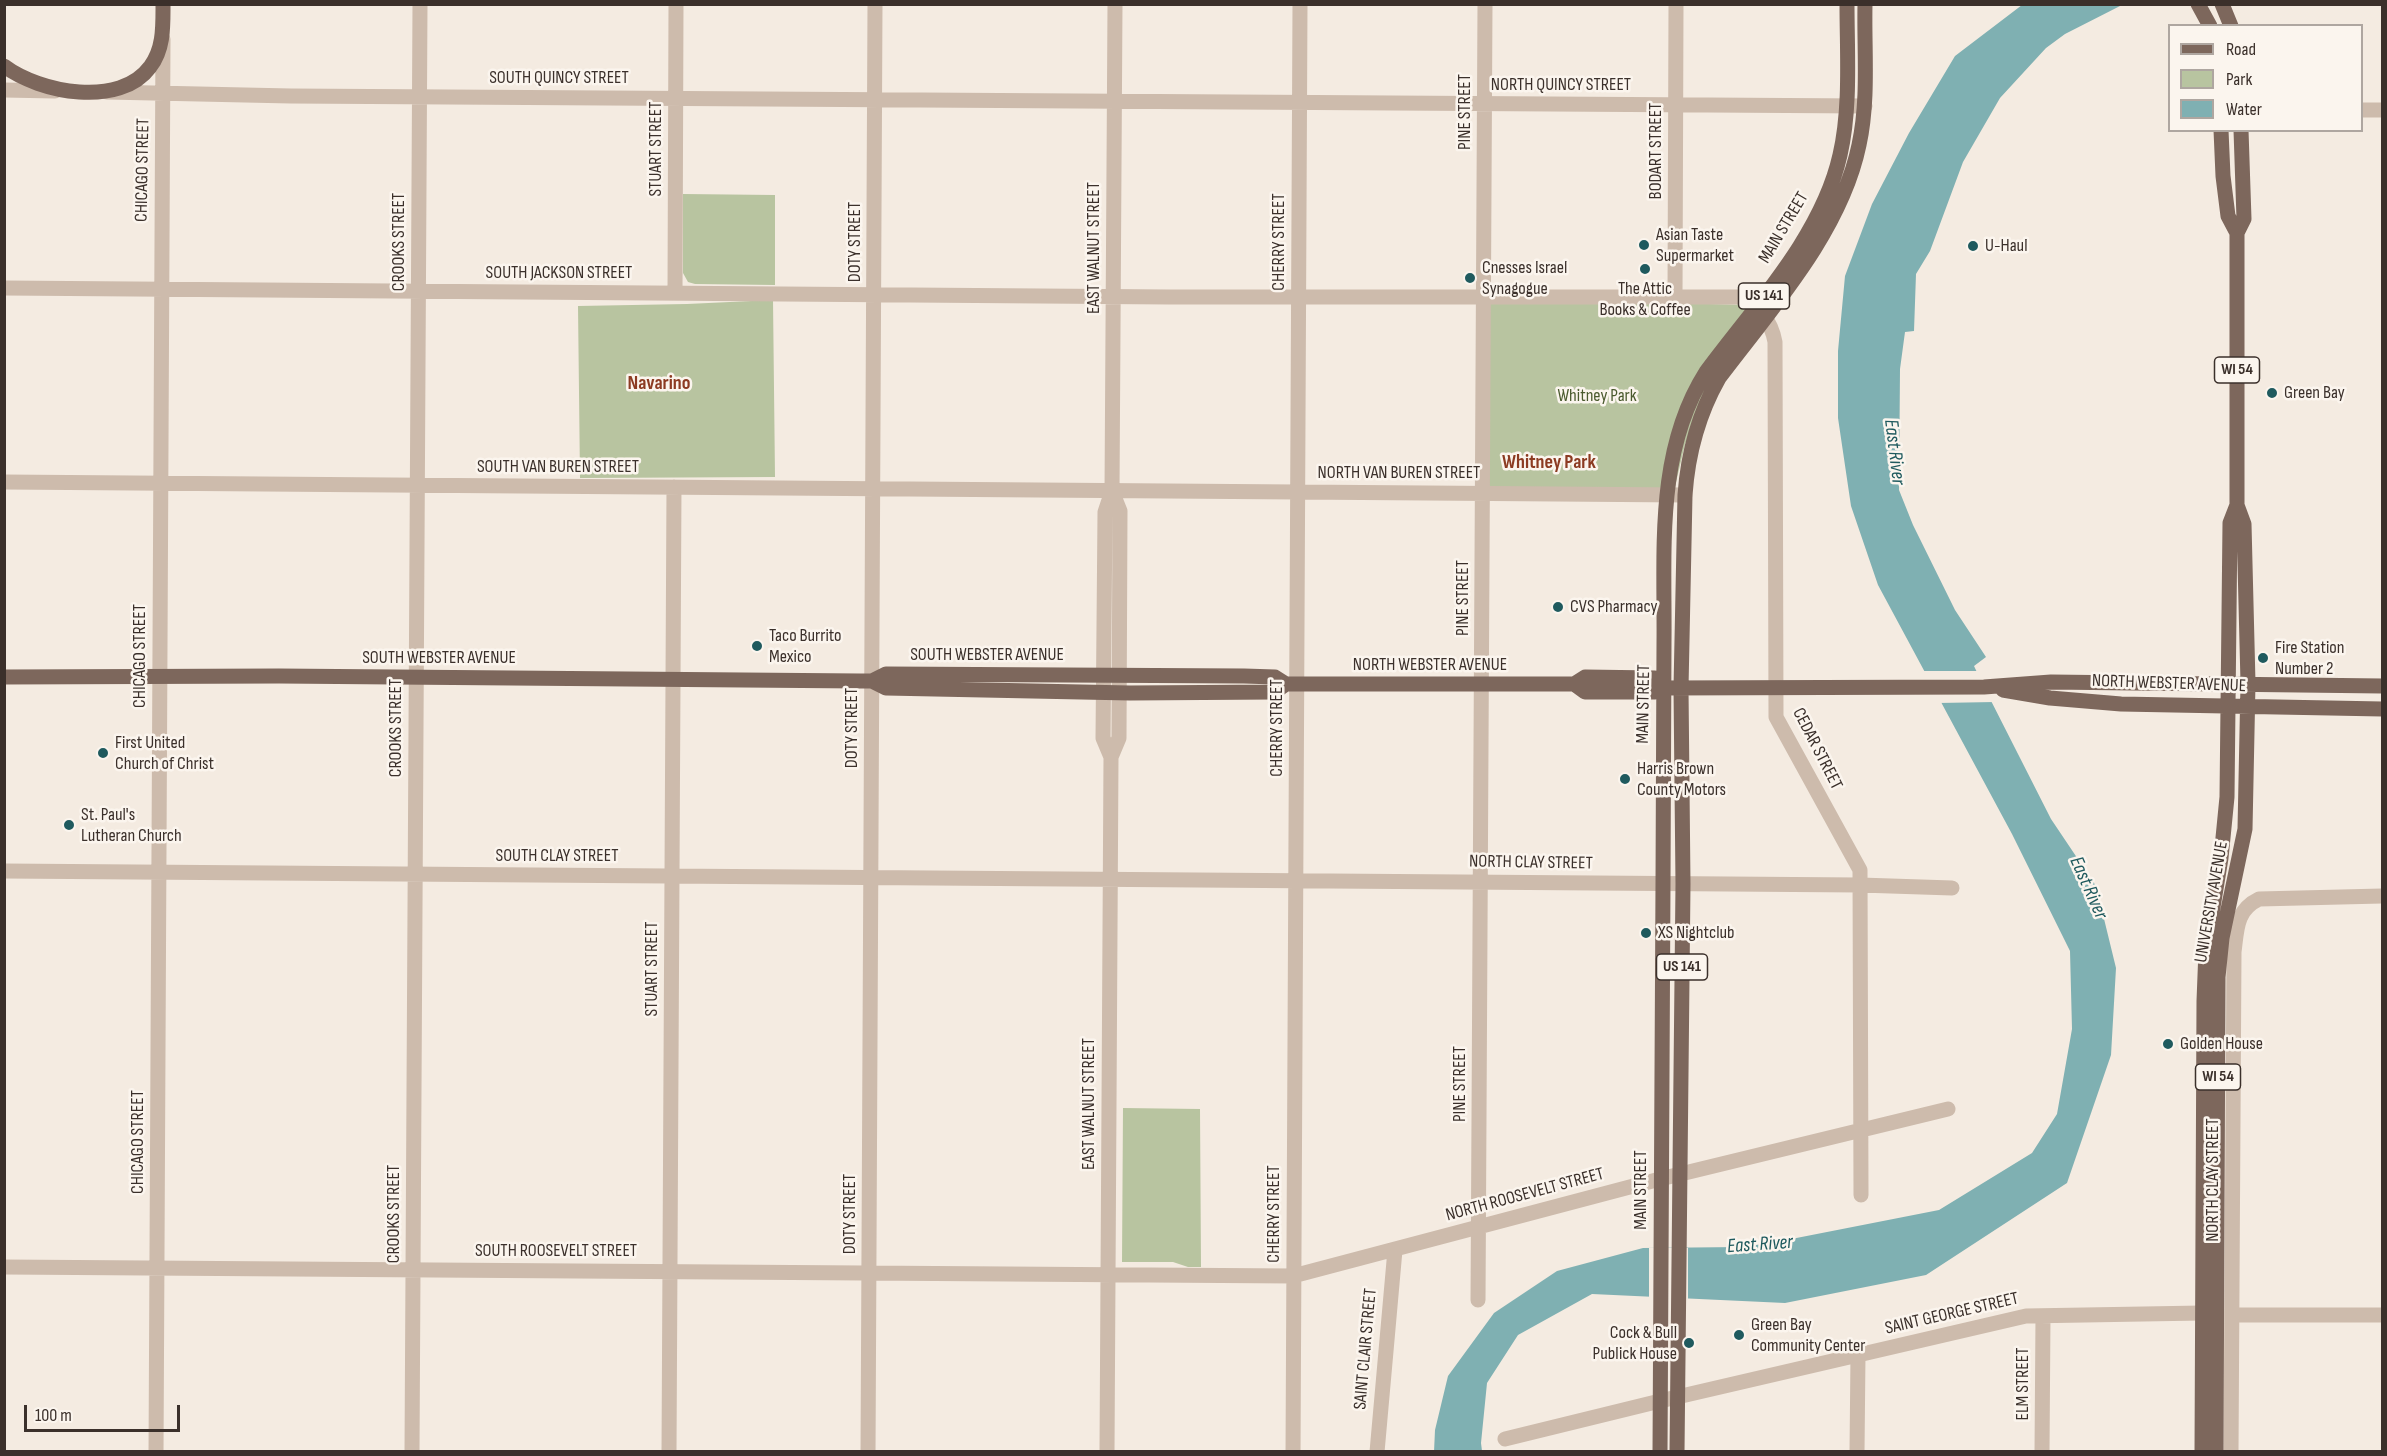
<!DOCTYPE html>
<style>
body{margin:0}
#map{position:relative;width:2387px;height:1456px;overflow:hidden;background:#f4ebe1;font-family:"Sofia Sans Condensed",sans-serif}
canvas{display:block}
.frame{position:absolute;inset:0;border:6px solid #3b302b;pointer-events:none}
.legend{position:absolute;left:2168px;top:24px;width:195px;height:108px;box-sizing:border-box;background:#fbf5ee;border:2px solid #aea6a0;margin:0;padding:8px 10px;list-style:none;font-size:18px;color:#3b302b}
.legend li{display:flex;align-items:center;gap:12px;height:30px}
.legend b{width:30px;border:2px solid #aea6a0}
.scale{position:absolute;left:24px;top:1405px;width:156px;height:27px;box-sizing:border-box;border:3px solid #3b302b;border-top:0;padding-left:8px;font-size:18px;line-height:21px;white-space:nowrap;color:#3b302b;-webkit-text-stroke:4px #fbf5ee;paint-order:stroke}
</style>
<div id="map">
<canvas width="2387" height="1456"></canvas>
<div class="frame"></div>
<ul class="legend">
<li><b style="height:8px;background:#7d675c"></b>Road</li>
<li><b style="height:16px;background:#b8c4a0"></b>Park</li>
<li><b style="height:16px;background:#7fb0b2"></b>Water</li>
</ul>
<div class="scale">100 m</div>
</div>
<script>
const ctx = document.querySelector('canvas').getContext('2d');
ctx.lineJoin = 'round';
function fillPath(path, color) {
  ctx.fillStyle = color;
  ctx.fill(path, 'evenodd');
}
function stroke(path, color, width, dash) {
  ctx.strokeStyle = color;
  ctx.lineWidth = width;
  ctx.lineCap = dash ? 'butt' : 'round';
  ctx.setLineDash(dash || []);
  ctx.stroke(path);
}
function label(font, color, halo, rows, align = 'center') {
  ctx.font = font + ' "Sofia Sans Condensed",sans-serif';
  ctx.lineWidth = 5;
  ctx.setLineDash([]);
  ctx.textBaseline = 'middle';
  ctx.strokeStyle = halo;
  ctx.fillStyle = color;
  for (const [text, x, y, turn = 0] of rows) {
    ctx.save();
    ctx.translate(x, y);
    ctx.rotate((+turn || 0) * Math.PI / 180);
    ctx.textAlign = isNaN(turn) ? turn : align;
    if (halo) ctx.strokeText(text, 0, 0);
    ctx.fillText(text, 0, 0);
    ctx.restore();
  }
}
const green = new Path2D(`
 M683,194L775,195V285L695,284L688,282L683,273Z
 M1484,299L1754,305L1685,444L1673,495L1483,493Z
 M773,300L775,477L580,478L578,306L687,304Z
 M1123,1108L1200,1109L1201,1267H1188L1173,1262H1122Z`);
const water = new Path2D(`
 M2022,5H2122L2065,34L2046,48L2000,98L1963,162L1930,251L1916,274L1914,331L1905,332L1900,369L1899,490L1913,525L1955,610L1986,657L1974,666L1984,687L2051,819L2096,886L2116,968L2111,1055L2067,1183L1926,1275L1785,1303L1592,1294L1518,1335L1487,1383L1481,1443L1482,1451L1434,1452L1435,1430L1448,1376L1494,1313L1557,1271L1643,1248L1741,1247L1771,1243L1939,1210L2032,1153L2057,1114L2072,1029L2070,951L2012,834L1878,585L1851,506L1838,418V351L1845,276L1872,204L1909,133L1955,56Z`);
const pier = new Path2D(`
 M1921,671H1980L1995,702L1938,703Z
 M1649,1248H1688V1299L1649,1298Z`);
const minor = new Path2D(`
 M4,90L55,91
 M107,92L291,96L1865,106
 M2362,110H2382
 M4,288L1170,297H1740C1759,307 1771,320 1775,342L1776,717L1860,870L1861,1195
 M675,293L676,4
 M1675,297L1676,4
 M4,482L1685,495
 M1111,757L1103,738L1105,512L1112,491L1115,4
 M4,871L1860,885L1952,888
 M4,1267L1293,1276L1660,1179L1948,1109
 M1478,1300L1485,4
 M2232,1315H2382
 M1505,1439L1660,1401L2026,1316L2202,1313
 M156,1452L163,39
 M412,1452L420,4
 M669,1452L674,487
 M868,1452L875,4
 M1107,1452L1111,757L1119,738L1120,511L1112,491
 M1293,1452L1300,4
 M1377,1452L1395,1250
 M1857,1452L1858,1355
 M2042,1452L2043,1316
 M2231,1452L2234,952C2237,929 2236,910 2259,899L2382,896`);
const major = new Path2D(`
 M2198,4L2210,26
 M2222,4L2231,26
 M4,66C40,93 120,108 150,67C164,49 163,26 163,4
 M2221,130L2223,176L2228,216L2237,233
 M4,677L279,676L860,681H872L886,688L1130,693L1275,692L1286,684H1574L1585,677L1655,678L1664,688
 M872,681L886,674L1244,676L1275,677L1286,684
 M1574,684L1585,692H1654L1664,688L1984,687L2051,682L2382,686
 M2003,690L2050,698L2121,704L2382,709
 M1660,1452C1661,1262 1662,1073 1663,883C1664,803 1663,723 1664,643C1665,552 1655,452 1706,372C1754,307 1822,236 1840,155C1851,107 1847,54 1847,4
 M1677,1452L1683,884L1681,688L1685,495C1688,452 1698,415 1719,378C1771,309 1841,232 1859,145C1869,99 1864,51 1865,4
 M2202,1452L2204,1001L2206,950L2221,858L2227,797L2230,523L2237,505V233L2244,219L2241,130
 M2216,1452L2218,977L2222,938L2245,829L2248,683L2244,524L2237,505`);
const markers = [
 [1644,245,6,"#1f5a5e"],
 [1973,246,6,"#1f5a5e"],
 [1645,269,6,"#1f5a5e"],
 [1470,278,6,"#1f5a5e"],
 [2272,393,6,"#1f5a5e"],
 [1558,607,6,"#1f5a5e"],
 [757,646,6,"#1f5a5e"],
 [2263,658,6,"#1f5a5e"],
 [103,753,6,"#1f5a5e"],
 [1625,779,6,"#1f5a5e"],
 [69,825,6,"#1f5a5e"],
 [1646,933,6,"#1f5a5e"],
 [2168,1044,6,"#1f5a5e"],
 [1739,1335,6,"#1f5a5e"],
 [1689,1343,6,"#1f5a5e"]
];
const shields = [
 [1764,296,51],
 [2237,370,45],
 [1682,967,51],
 [2218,1077,45]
];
const shieldNames = [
 ["US 141",1764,296],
 ["WI 54",2237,370],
 ["US 141",1682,967],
 ["WI 54",2218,1077]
];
const streetNames = [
 ["SOUTH QUINCY STREET",559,78],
 ["NORTH QUINCY STREET",1561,85],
 ["PINE STREET",1465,112,-90],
 ["STUART STREET",656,149,-90],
 ["BODART STREET",1656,151,-90],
 ["CHICAGO STREET",143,170,-89],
 ["MAIN STREET",1784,228,-59],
 ["CROOKS STREET",399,242,-90],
 ["DOTY STREET",855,242,-90],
 ["CHERRY STREET",1279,242,-90],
 ["EAST WALNUT STREET",1094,248,-90],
 ["SOUTH JACKSON STREET",559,273],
 ["SOUTH VAN BUREN STREET",558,467],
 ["NORTH VAN BUREN STREET",1399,473],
 ["PINE STREET",1463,598,-90],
 ["SOUTH WEBSTER AVENUE",987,655],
 ["CHICAGO STREET",140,656,-90],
 ["SOUTH WEBSTER AVENUE",439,658],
 ["NORTH WEBSTER AVENUE",1430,665],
 ["NORTH WEBSTER AVENUE",2169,684,2],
 ["MAIN STREET",1644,704,-89],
 ["CROOKS STREET",396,728,-90],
 ["DOTY STREET",852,728,-90],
 ["CHERRY STREET",1277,728,-90],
 ["CEDAR STREET",1817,749,63],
 ["SOUTH CLAY STREET",557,856],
 ["NORTH CLAY STREET",1531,863,1],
 ["UNIVERSITY AVENUE",2212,902,-80],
 ["STUART STREET",652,969,-90],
 ["PINE STREET",1460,1084,-90],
 ["EAST WALNUT STREET",1089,1104,-90],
 ["CHICAGO STREET",138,1142,-90],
 ["NORTH CLAY STREET",2213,1180,-90],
 ["MAIN STREET",1641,1190,-90],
 ["NORTH ROOSEVELT STREET",1525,1195,-15],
 ["CROOKS STREET",394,1214,-90],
 ["DOTY STREET",850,1214,-90],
 ["CHERRY STREET",1274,1214,-90],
 ["SOUTH ROOSEVELT STREET",556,1251],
 ["SAINT GEORGE STREET",1952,1314,-13],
 ["SAINT CLAIR STREET",1366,1349,-85],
 ["ELM STREET",2023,1384,-90]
];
const poiNames = [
 ["Asian Taste",1656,235],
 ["Supermarket",1656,256],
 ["U-Haul",1985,246],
 ["Cnesses Israel",1482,268],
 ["Synagogue",1482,289],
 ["The Attic",1645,289,"center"],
 ["Books & Coffee",1645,310,"center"],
 ["Green Bay",2284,393],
 ["CVS Pharmacy",1570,607],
 ["Taco Burrito",769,636],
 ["Mexico",769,657],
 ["Fire Station",2275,648],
 ["Number 2",2275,669],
 ["First United",115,743],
 ["Church of Christ",115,764],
 ["Harris Brown",1637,769],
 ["County Motors",1637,790],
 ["St. Paul's",81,815],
 ["Lutheran Church",81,836],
 ["XS Nightclub",1658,933],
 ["Golden House",2180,1044],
 ["Green Bay",1751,1325],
 ["Community Center",1751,1346],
 ["Cock & Bull",1677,1333,"right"],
 ["Publick House",1677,1354,"right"]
];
const parkNames = [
 ["Whitney Park",1597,396]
];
const neighbourhoodNames = [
 ["Navarino",659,384],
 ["Whitney Park",1549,463]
];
const waterNames = [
 ["East River",1894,452,83],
 ["East River",2088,888,66],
 ["East River",1760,1245,-4]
];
fillPath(green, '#b8c4a0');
fillPath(water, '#7fb0b2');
fillPath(pier, '#f4ebe1');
stroke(minor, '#cdbbac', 15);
stroke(major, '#7d675c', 15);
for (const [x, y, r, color] of markers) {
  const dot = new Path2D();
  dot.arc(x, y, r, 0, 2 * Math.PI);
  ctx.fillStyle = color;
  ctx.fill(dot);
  stroke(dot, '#fbf5ee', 2);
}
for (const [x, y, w] of shields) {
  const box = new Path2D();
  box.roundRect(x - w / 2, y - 13, w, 26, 4.5);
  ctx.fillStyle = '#fbf5ee';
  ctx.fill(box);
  stroke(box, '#3b302b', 1.5);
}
label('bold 16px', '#3b302b', null, shieldNames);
label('18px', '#3b302b', '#fbf5ee', streetNames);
label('18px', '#3b302b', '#fbf5ee', poiNames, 'left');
label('18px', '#4a5a2e', '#fbf5ee', parkNames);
label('bold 20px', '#8c3b22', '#fbf5ee', neighbourhoodNames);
label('italic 20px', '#1f5a5e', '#fbf5ee', waterNames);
</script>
